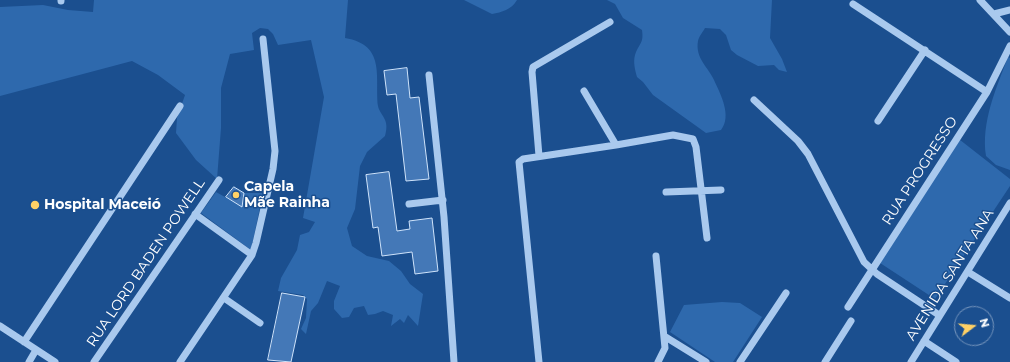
<!DOCTYPE html>
<meta charset="utf-8">
<style>
body{margin:0}
#map{position:relative;width:1010px;height:362px;overflow:hidden;background:#1b4f8f;font-family:Montserrat,sans-serif}
canvas{display:block}
.north{position:absolute;left:954px;top:306px;width:40px;height:40px;box-sizing:border-box;background:#1b4f8f;border:1px solid #7695bc;border-radius:50%;rotate:74deg;font-size:11px;font-weight:700;line-height:16px;text-align:center;color:#fff}
.north::after{content:'';display:block;margin:auto;width:14px;height:18px;background:#ffd166;clip-path:polygon(50% 0,100% 100%,50% 72%,0 100%)}
</style>
<div id="map">
<canvas width="1010" height="362"></canvas>
<div class="north">N</div>
</div>
<script>
const ctx = document.querySelector('canvas').getContext('2d');
ctx.lineJoin = 'round';
function fillPath(path, color) {
  ctx.fillStyle = color;
  ctx.fill(path, 'evenodd');
}
function stroke(path, color, width, dash) {
  ctx.strokeStyle = color;
  ctx.lineWidth = width;
  ctx.lineCap = dash ? 'butt' : 'round';
  ctx.setLineDash(dash || []);
  ctx.stroke(path);
}
function label(font, color, halo, rows, align = 'center') {
  ctx.font = font + ' Montserrat,sans-serif';
  ctx.lineWidth = 3;
  ctx.setLineDash([]);
  ctx.textBaseline = 'middle';
  ctx.strokeStyle = halo;
  ctx.fillStyle = color;
  for (const [text, x, y, turn = 0] of rows) {
    ctx.save();
    ctx.translate(x, y);
    ctx.rotate((+turn || 0) * Math.PI / 180);
    ctx.textAlign = isNaN(turn) ? turn : align;
    if (halo) ctx.strokeText(text, 0, 0);
    ctx.fillText(text, 0, 0);
    ctx.restore();
  }
}
const green = new Path2D(`
 M94,0H348L345,38C386,45 375,76 378,106C379,112 385,117 386,123C387,127 386,132 385,136L367,152L360,166L355,209L347,228L352,246L367,256L389,261L401,271L410,284L423,294L418,326L408,315L404,323L400,319L391,326L393,315L383,311L375,314L368,315L364,306L354,308L349,317L342,318L334,309V301L340,286L327,281L318,303L311,311L306,334L301,329L306,318L307,299L303,295L278,291L281,278L297,250L300,235L309,232L315,222L303,218L324,97L311,40L278,45L273,34L268,29L260,28L252,33L254,50L230,54L221,88V128L217,179L196,160L176,133L177,118L185,95L158,75L132,61L0,96V7L43,5L68,10L93,12Z
 M464,0H517C511,10 502,12 492,14Z
 M607,0H772L770,38L782,59L787,72L779,70L774,65L758,66L737,55L731,50L726,35L720,29L705,28C703,32 699,36 698,41C695,58 708,67 714,80C721,95 732,116 721,130L706,133L653,95L643,82L637,77C635,70 633,62 635,55C639,43 644,44 642,30L623,18L615,4Z
 M1008,57L1010,58V170L996,165L986,156C981,122 996,89 1008,57Z
 M955,136L1010,179V186L935,299L877,261Z
 M216,192L241,206L244,193H263L251,250L201,213Z
 M722,302L740,303L762,317L733,362H715L670,332L684,305Z`);
const building = new Path2D(`
 M407,68L410,98L419,97L429,179L406,181L396,94L387,95L384,71Z
 M389,172L397,231L410,229L409,221L432,218L438,271L415,274L412,252L382,256L378,227L373,228L366,175Z
 M234,187L244,193L242,207L226,197Z
 M282,293L305,297L291,362L268,360Z`);
const minor = new Path2D(`
 M980,0L1010,32
 M61,1V0
 M853,4L987,92
 M994,14L1010,10
 M429,75L444,217L454,362
 M754,100L798,141L808,154L864,262L877,274L939,315
 M878,121L925,50
 M616,145L673,135L693,139L696,147L707,238
 M539,156L532,72L533,67L610,22
 M666,192L721,190
 M409,204L443,200
 M195,214L252,255
 M656,256L665,348L658,362
 M968,272L1010,298
 M224,298L260,323
 M848,307L987,92L1010,46
 M0,326L55,362
 M664,336L706,362
 M924,341L956,362
 M24,342L180,106
 M29,362L36,350
 M94,362L219,180
 M180,362L252,255L256,243L273,169L275,151L263,39
 M539,362L519,162L523,159L616,145L584,91
 M740,362L786,293
 M825,362L851,321
 M911,362L1010,203`);
const markers = [
 [236,195,4,"#ffd166"],
 [35,205,5,"#ffd166"]
];
const streetNames = [
 ["RUA PROGRESSO",920,171,-57],
 ["RUA LORD BADEN POWELL",146,263,-56],
 ["AVENIDA SANTA ANA",950,275,-58]
];
const poiNames = [
 ["Capela",244,187],
 ["Mãe Rainha",244,203],
 ["Hospital Maceió",44,205]
];
fillPath(green, '#2e69ad');
fillPath(building, '#4478b7');
stroke(building, '#cfe3fa', 1);
stroke(minor, '#a9c9ee', 7);
for (const [x, y, r, color] of markers) {
  const dot = new Path2D();
  dot.arc(x, y, r, 0, 2 * Math.PI);
  ctx.fillStyle = color;
  ctx.fill(dot);
  stroke(dot, '#1b4f8f', 1.5);
}
label('14px', '#fff', '#1b4f8f', streetNames);
label('bold 14px', '#fff', '#1b4f8f', poiNames, 'left');
</script>
